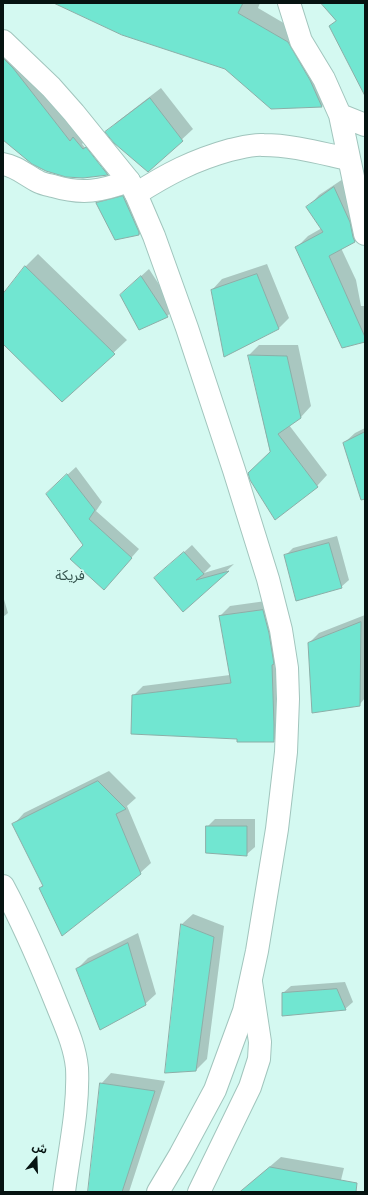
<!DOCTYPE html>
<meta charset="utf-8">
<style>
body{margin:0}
#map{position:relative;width:368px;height:1195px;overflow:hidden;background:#d4f9f1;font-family:"Playfair Display","Noto Sans Arabic",serif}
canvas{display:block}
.frame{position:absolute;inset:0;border:4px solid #061311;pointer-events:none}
.north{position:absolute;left:16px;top:1139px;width:40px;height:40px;-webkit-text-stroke:3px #d4f9f1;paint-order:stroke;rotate:19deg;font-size:11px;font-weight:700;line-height:16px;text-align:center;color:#061311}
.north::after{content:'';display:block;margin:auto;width:14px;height:18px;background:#061311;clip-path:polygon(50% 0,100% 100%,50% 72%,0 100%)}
</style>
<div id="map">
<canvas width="368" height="1195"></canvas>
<div class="frame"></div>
<div class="north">ش</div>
</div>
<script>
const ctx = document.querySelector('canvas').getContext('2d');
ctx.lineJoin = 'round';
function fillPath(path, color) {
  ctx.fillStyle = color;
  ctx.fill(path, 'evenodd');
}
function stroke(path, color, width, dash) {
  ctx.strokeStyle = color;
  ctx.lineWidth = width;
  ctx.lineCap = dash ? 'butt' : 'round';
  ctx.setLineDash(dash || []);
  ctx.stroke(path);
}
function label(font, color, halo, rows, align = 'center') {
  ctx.font = font + ' "Playfair Display","Noto Sans Arabic",serif';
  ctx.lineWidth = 3.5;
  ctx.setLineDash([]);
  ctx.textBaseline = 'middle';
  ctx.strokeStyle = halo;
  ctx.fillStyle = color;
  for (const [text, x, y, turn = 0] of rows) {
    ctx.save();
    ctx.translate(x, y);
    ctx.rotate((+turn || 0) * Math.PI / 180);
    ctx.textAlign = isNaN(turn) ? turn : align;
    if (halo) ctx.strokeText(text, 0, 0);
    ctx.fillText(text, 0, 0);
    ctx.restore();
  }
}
const shadow = new Path2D(`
 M57,3H260L258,8L299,32L333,95L322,106L271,108L226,69Z
 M3,39L117,164L107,174L83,177L3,139ZM83,143L104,168H101L82,144Z
 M161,88L193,129L148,171L107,132L117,122Z
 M346,177L365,231L355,241L341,248L356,280L361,306H365V341L297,247L308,236L322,228L308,207L319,195Z
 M131,189L147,226L140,234L115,239L97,203L105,195Z
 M38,254L127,340L62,401L3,343V296L25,267Z
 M267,264L289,318L279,328L225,355L212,290L222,279Z
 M149,269L175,309L167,316L129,287Z
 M259,345H298L311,406L301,417L289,425L327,475L317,486L271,452L249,355Z
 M365,428V494L344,443L355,433Z
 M76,467L102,502L96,511L139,549L111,581L84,545L55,486Z
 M337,536L349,580L341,587L285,556L293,548Z
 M192,545L211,566L204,573L234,564L183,611L155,578Z
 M3,596L8,613L3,617Z
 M273,600L284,731L273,741L238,738L133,696L143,686L230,675L220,616L230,606Z
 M365,615V698L360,704L309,643L319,633Z
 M109,771L136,798L127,806L151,863L140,873L40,888L43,885L14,824L24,813Z
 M215,819H255V847L247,854L207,827Z
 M193,914L224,926L207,1059L196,1070L166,1072L182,924Z
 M138,933L156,994L145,1004L77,969L88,958Z
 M345,982L353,1002L345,1009L283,993L291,986Z
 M111,1073L165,1081L129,1192H89L101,1084Z
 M281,1157L344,1168L338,1192H240Z`);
const building = new Path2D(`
 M54,3H243L238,13L288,42L310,80L322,107L271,109L225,69L122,35Z
 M321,3H365V96L329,26L336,21Z
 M3,58L13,68L70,141L73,137L83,149L86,147L108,175L83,178L66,177L46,171L32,164L3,140Z
 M150,98L183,141L148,172L114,143L105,132Z
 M334,187L350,222L353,237L355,242L329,256L365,337V342L342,348L295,247L323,232L306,207Z
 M123,196L139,232V235L115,240L96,203Z
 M25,266L115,354L62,402L3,344V294Z
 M257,274L279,329L224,357L211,290Z
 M141,276L168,317L139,330L120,295Z
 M248,355L287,356L301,418L278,434L318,487L275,520L250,480L248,473L270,452Z
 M365,432V499L361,500L343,443Z
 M67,474L95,510L89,519L132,558L104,590L70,559L83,545L46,494Z
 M329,543L342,588L296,601L284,555Z
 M184,552L204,574L196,580L229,571L183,612L154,578Z
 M263,610L269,633L274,664L272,665L274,725V742H237V739L131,734L132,695L231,683L219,616Z
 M361,622L360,706L312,713L308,643Z
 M98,781L126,809L116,814L141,874L62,936L39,888L43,886L12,824Z
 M206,826H247V856L206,853Z
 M181,924L214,937L196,1071L165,1073Z
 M128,943L146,1005L100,1030L76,969Z
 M337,989L346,1010L282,1016V993Z
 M100,1083L155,1091L122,1192H88Z
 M270,1167L357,1183L356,1192H240Z`);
const street = new Path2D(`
 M289,3L301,41L324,79L340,115L365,234
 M340,115L365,125
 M3,164C16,166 27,176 39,182C43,184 49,185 53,186C83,195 101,191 129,181
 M136,194C167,174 194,160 230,150C240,148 253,144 263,145C292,145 320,153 348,159
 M3,886C24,925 41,965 57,1005C65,1025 75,1046 77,1068C79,1109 69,1151 64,1192
 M199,1192L250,1087L259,1059L260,1042L251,982`);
const secondary = new Path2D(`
 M3,41L51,87L74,113L129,181L136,194L154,236L187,328L234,470L268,579L281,630L287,668L288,699L286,752L277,829L257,951L244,1011L215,1090L180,1155L158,1192`);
const quarterNames = [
 ["فريكة",70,576]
];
fillPath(shadow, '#0003');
fillPath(building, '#71e6d1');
stroke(building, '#8baea7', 1);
stroke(street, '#a1c5bd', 24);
stroke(secondary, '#a1c5bd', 24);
stroke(street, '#fff', 22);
stroke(secondary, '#fff', 22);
label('14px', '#35554f', '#d4f9f1', quarterNames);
</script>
